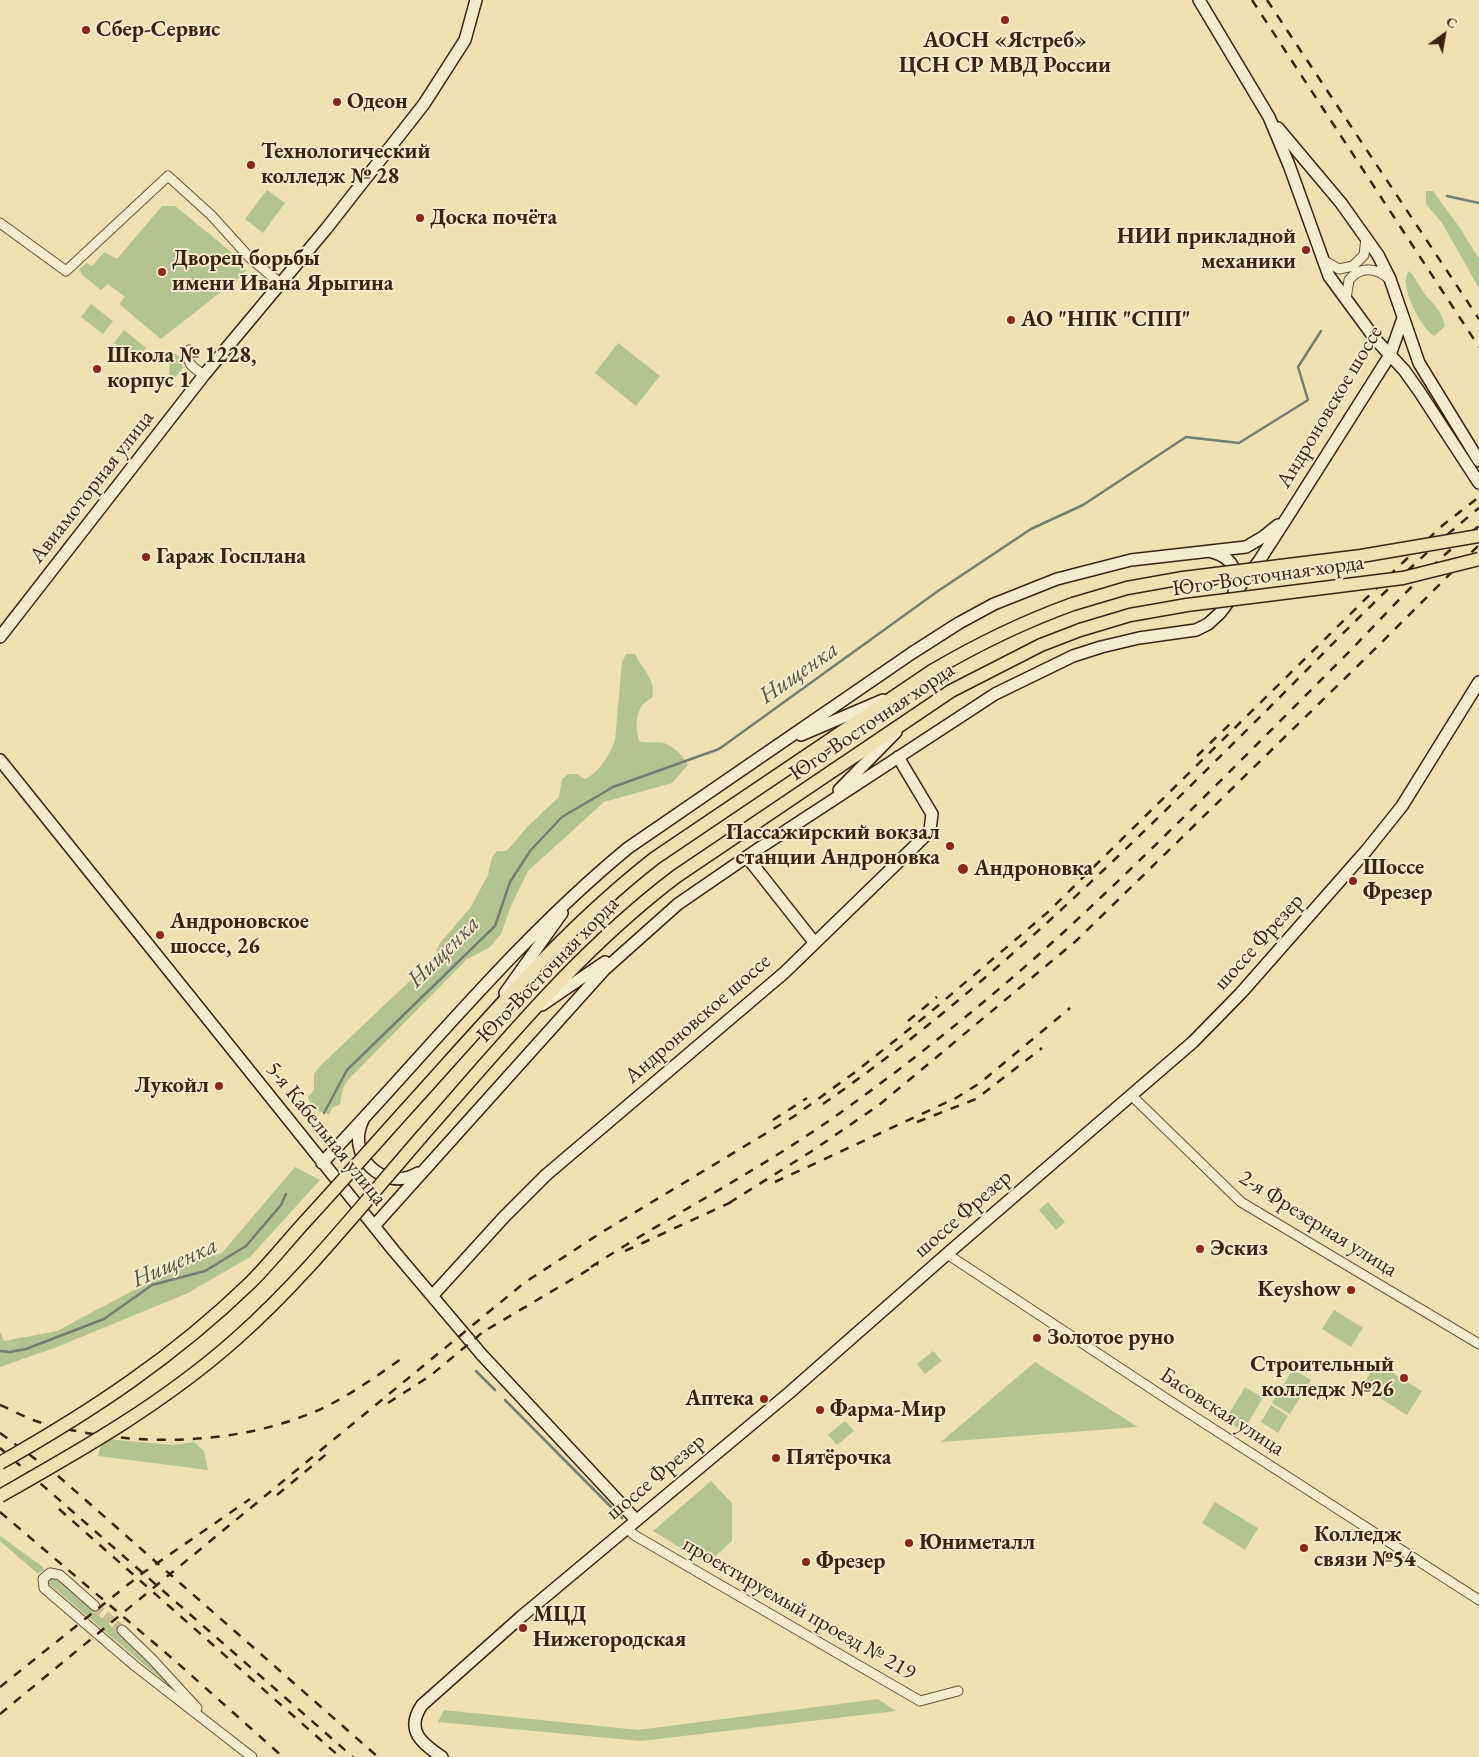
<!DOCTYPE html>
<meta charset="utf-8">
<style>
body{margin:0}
#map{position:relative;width:1479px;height:1757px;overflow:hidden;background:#efe1b2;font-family:"EB Garamond",serif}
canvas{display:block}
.north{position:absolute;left:1419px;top:10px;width:50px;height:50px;-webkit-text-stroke:4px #f5eccd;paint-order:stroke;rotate:32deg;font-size:14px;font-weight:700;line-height:20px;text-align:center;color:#3c2211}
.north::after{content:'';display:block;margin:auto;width:18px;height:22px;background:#3c2211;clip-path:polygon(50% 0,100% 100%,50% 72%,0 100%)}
</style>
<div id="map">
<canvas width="1479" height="1757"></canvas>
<div class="north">С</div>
</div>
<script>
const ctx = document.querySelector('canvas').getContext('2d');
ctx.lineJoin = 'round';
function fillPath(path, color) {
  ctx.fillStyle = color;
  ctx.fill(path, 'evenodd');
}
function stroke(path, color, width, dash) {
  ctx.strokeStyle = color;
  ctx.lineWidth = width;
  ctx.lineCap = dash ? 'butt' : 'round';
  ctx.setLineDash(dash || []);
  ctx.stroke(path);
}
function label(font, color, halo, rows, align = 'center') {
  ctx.font = font + ' "EB Garamond",serif';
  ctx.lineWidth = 4;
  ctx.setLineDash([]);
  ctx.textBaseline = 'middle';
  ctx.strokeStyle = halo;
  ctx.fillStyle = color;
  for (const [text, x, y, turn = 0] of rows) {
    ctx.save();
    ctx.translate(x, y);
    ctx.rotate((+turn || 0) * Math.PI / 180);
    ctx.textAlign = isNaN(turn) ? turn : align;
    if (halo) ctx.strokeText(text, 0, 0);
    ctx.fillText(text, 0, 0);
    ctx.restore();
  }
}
const green = new Path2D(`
 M267,190L285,203L263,233L245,219Z
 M1426,191H1433L1460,228L1479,259V288L1442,223L1426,204Z
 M162,206H175L235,255L240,268L247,270L240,277L161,339L119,304L125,297L108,284L101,290L82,275L79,269L87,263L92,266L104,252L117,259Z
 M1409,271C1417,279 1420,289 1427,297C1436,306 1442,313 1445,326L1434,336C1422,329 1397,284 1409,271Z
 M91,304L113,321L103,334L81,317Z
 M124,330L146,348L136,360L114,343Z
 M618,343L660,376L636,406L595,373Z
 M175,353L179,357L183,368L169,385L170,357Z
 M626,654H635C642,669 657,680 652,698C635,705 635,725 639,741C648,744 656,741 664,743C674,747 684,756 688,765L672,783L604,802L528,871L511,906L501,934L490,947L466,960L348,1080L343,1088L340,1104L332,1108L329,1114C317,1111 312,1109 308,1097L314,1090V1074L320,1066L433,959L440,943L470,908L488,875L492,857L497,851H506L512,845L528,826L559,797L562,779L568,774H577L585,779C599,773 610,754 615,740L622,662Z
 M295,1167L320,1180L250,1257L188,1293L57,1347L0,1367V1332L4,1341L57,1331L181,1265L222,1253Z
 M1048,1202L1065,1222L1056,1230L1039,1210Z
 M1334,1310L1363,1328L1351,1347L1322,1329Z
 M933,1351L942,1361L925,1374L917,1364Z
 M1035,1362L1138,1427L941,1442Z
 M1376,1363L1422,1391L1407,1415L1362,1387Z
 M1293,1369L1311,1380L1290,1414L1272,1403Z
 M1245,1387L1263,1398L1243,1431L1225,1420Z
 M1271,1405L1288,1416L1278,1433L1261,1422Z
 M845,1421L854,1431L837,1445L828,1435Z
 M106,1439L173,1445L194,1442L204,1451L208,1470L98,1456L101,1445Z
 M711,1481L732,1503V1541L707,1564L653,1531Z
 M1215,1502L1258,1528L1245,1550L1202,1523Z
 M0,1536L43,1567L44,1570L38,1574L0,1541Z
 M49,1577H55L119,1633L169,1684H167L48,1583Z
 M878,1699L896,1711L641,1741L438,1722L444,1710L638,1730Z`);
const stream = new Path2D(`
 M1447,196L1479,203
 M324,1113L347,1070L495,926L510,882L530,851L562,817L613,787L719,749L938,591L1031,529L1083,505L1186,437L1239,443L1308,400L1298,367L1321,331
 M0,1351L10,1352L26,1349L104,1319L152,1285L205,1271L246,1246L281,1205L286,1194
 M476,1371L495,1390
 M505,1400L622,1518`);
const streetTunnel = new Path2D(`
 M95,1606L122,1630`);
const street = new Path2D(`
 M0,223L66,271L168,176L211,215L250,258L280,283
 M1323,260L1339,269L1353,266L1364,255L1366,238
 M1346,299L1349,280C1360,266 1376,267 1389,279
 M189,350C186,365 193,367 204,375
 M1131,1095L1241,1202L1479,1344
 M947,1254L1170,1401L1479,1600
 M627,1528L634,1535L920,1701L958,1691
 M95,1606L60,1575L50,1573L43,1579L44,1588L135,1666L252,1757
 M122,1630L152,1659L197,1708`);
const secondary = new Path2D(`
 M1199,0L1269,117L1289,165L1329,276L1376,340L1404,370L1419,391L1479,483
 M1278,128L1341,203L1378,255L1390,279L1419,363L1479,461
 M1212,552C1235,558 1238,573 1234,593
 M0,637L204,375L326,229L424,104L465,40L476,0
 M801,735L883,700
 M0,760L394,1251L482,1355L636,1520
 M839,790L896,732
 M747,857L814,942
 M505,993L562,913
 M542,1005L605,962
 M363,1120C345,1156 384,1193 418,1173
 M322,1163C423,1057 515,941 628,848L912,653L959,623L994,604L1057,579L1131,560L1246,547L1263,537L1278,525
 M374,1226L604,970L678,904L761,847L995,694L1073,656L1101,647L1139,638L1196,630L1208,624L1220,613L1259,561L1288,516L1390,355L1403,318
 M433,1295L504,1217L546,1175L784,973L923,838L930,830L932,814L898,757
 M442,1757C421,1743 405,1730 422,1705L522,1616L789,1393L947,1254L1193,1042L1241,993L1366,851L1402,806L1479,682`);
const primary = new Path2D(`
 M401,1115C483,1025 559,933 655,858L932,671C978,644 1023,622 1073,604
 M422,1136C503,1044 579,950 677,876L951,691L1041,645L1080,630`);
const rail = new Path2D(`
 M1252,0L1479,347
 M1267,0L1479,319
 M1197,756L1231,723
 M908,1021L937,997
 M823,1104C987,990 1128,848 1269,708C1337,640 1404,569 1479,508
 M773,1120L807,1098
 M917,1122L976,1099L1042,1048
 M775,1182L956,1098L980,1083L1070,1008
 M729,1203L812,1151L879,1105L1076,941L1379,645L1479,545
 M625,1251L734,1201
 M591,1267C673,1214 760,1170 840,1113C918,1057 995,995 1066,930C1159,844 1248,753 1337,664C1384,617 1426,567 1479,526
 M488,1329L598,1264
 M388,1403L430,1376L483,1332
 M0,1405C14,1411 28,1419 42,1423C129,1447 230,1447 314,1412C347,1398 375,1377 404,1357
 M0,1433L57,1475L378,1757
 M0,1448L353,1757
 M277,1495L329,1452
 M59,1509L340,1757
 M0,1512L173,1659L283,1757
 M0,1687L140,1575L250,1499
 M0,1714L524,1283L599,1234L793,1117L854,1073L927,1015L1048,912L1397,568L1443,525L1479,497`);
const primaryBridge = new Path2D(`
 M1073,604L1127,588L1183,578L1361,556L1479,536
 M1080,630L1130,615L1187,605L1403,578L1479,559
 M0,1463C92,1411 175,1356 251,1282C269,1264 285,1244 302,1225C335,1189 368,1152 401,1115
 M0,1496C83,1449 164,1403 236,1339C304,1279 362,1205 422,1136`);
const markers = [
 [1005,20,5,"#8f2418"],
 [86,30,5,"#8f2418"],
 [337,102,5,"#8f2418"],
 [251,165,5,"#8f2418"],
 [420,218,5,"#8f2418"],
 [1306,250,5,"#8f2418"],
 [162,272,5,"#8f2418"],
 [1011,320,5,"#8f2418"],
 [97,369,5,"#8f2418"],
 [146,557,5,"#8f2418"],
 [950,846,5,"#8f2418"],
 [963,869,6,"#8f2418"],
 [1353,881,5,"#8f2418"],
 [160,935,5,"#8f2418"],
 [219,1086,5,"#8f2418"],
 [1200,1249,5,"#8f2418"],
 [1351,1290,5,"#8f2418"],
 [1037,1338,5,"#8f2418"],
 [1404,1378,5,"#8f2418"],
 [764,1399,5,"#8f2418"],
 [820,1410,5,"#8f2418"],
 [776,1458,5,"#8f2418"],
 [909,1543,5,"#8f2418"],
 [1304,1548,5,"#8f2418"],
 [806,1562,5,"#8f2418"],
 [523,1628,5,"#8f2418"]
];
const poiNames = [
 ["Сбер-Сервис",96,30],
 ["АОСН «Ястреб»",1005,41,"center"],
 ["ЦСН СР МВД России",1005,66,"center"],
 ["Одеон",347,102],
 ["Технологический",261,152],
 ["колледж № 28",261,177],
 ["Доска почёта",430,218],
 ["НИИ прикладной",1296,237,"right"],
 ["механики",1296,262,"right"],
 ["Дворец борьбы",172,259],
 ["имени Ивана Ярыгина",172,284],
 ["АО \"НПК \"СПП\"",1021,320],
 ["Школа № 1228,",107,356],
 ["корпус 1",107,381],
 ["Гараж Госплана",156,557],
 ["Пассажирский вокзал",940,833,"right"],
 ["станции Андроновка",940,858,"right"],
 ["Шоссе",1363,868],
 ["Фрезер",1363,893],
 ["Андроновка",974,869],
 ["Андроновское",170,922],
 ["шоссе, 26",170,947],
 ["Лукойл",209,1086,"right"],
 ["Эскиз",1210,1249],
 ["Keyshow",1341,1290,"right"],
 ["Золотое руно",1047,1338],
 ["Строительный",1394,1365,"right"],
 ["колледж №26",1394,1390,"right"],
 ["Аптека",754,1399,"right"],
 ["Фарма-Мир",830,1410],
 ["Пятёрочка",786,1458],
 ["Колледж",1314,1535],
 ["связи №54",1314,1560],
 ["Юниметалл",919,1543],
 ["Фрезер",816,1562],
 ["МЦД",533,1615],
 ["Нижегородская",533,1640]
];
const streetNames = [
 ["Андроновское шоссе",1330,407,-59],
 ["Авиамоторная улица",92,487,-52],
 ["Юго-Восточная хорда",1268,576,-8],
 ["Юго-Восточная хорда",872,722,-34],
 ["шоссе Фрезер",1259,942,-48],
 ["Юго-Восточная хорда",548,970,-46],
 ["Андроновское шоссе",698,1019,-41],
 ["5-я Кабельная улица",326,1134,51],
 ["шоссе Фрезер",963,1214,-41],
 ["2-я Фрезерная улица",1318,1224,32],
 ["Басовская улица",1222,1412,33],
 ["шоссе Фрезер",656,1477,-40],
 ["проектируемый проезд № 219",799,1609,30]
];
const waterNames = [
 ["Нищенка",799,673,-35],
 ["Нищенка",444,952,-45],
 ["Нищенка",175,1263,-24]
];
fillPath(green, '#b4c490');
stroke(stream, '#747e71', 2.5);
stroke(streetTunnel, '#cbbb92', 9, [9, 4.5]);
stroke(street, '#695239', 11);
stroke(secondary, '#3c2211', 14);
stroke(primary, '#3c2211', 15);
stroke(street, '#f5eccd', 9);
stroke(secondary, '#f5eccd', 11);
stroke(primary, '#efe1b2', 12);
stroke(rail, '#3c2211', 2.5, [9, 9]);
stroke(primaryBridge, '#3c2211', 15, []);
stroke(primaryBridge, '#efe1b2', 12);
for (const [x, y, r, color] of markers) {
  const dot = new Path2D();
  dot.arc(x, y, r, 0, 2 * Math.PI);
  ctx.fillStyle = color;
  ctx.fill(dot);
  stroke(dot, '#f5eccd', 2);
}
label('bold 22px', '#3c2211', '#f5eccd', poiNames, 'left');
label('22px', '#3c2211', '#f5eccd', streetNames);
label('italic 24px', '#585041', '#f5eccd', waterNames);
</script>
